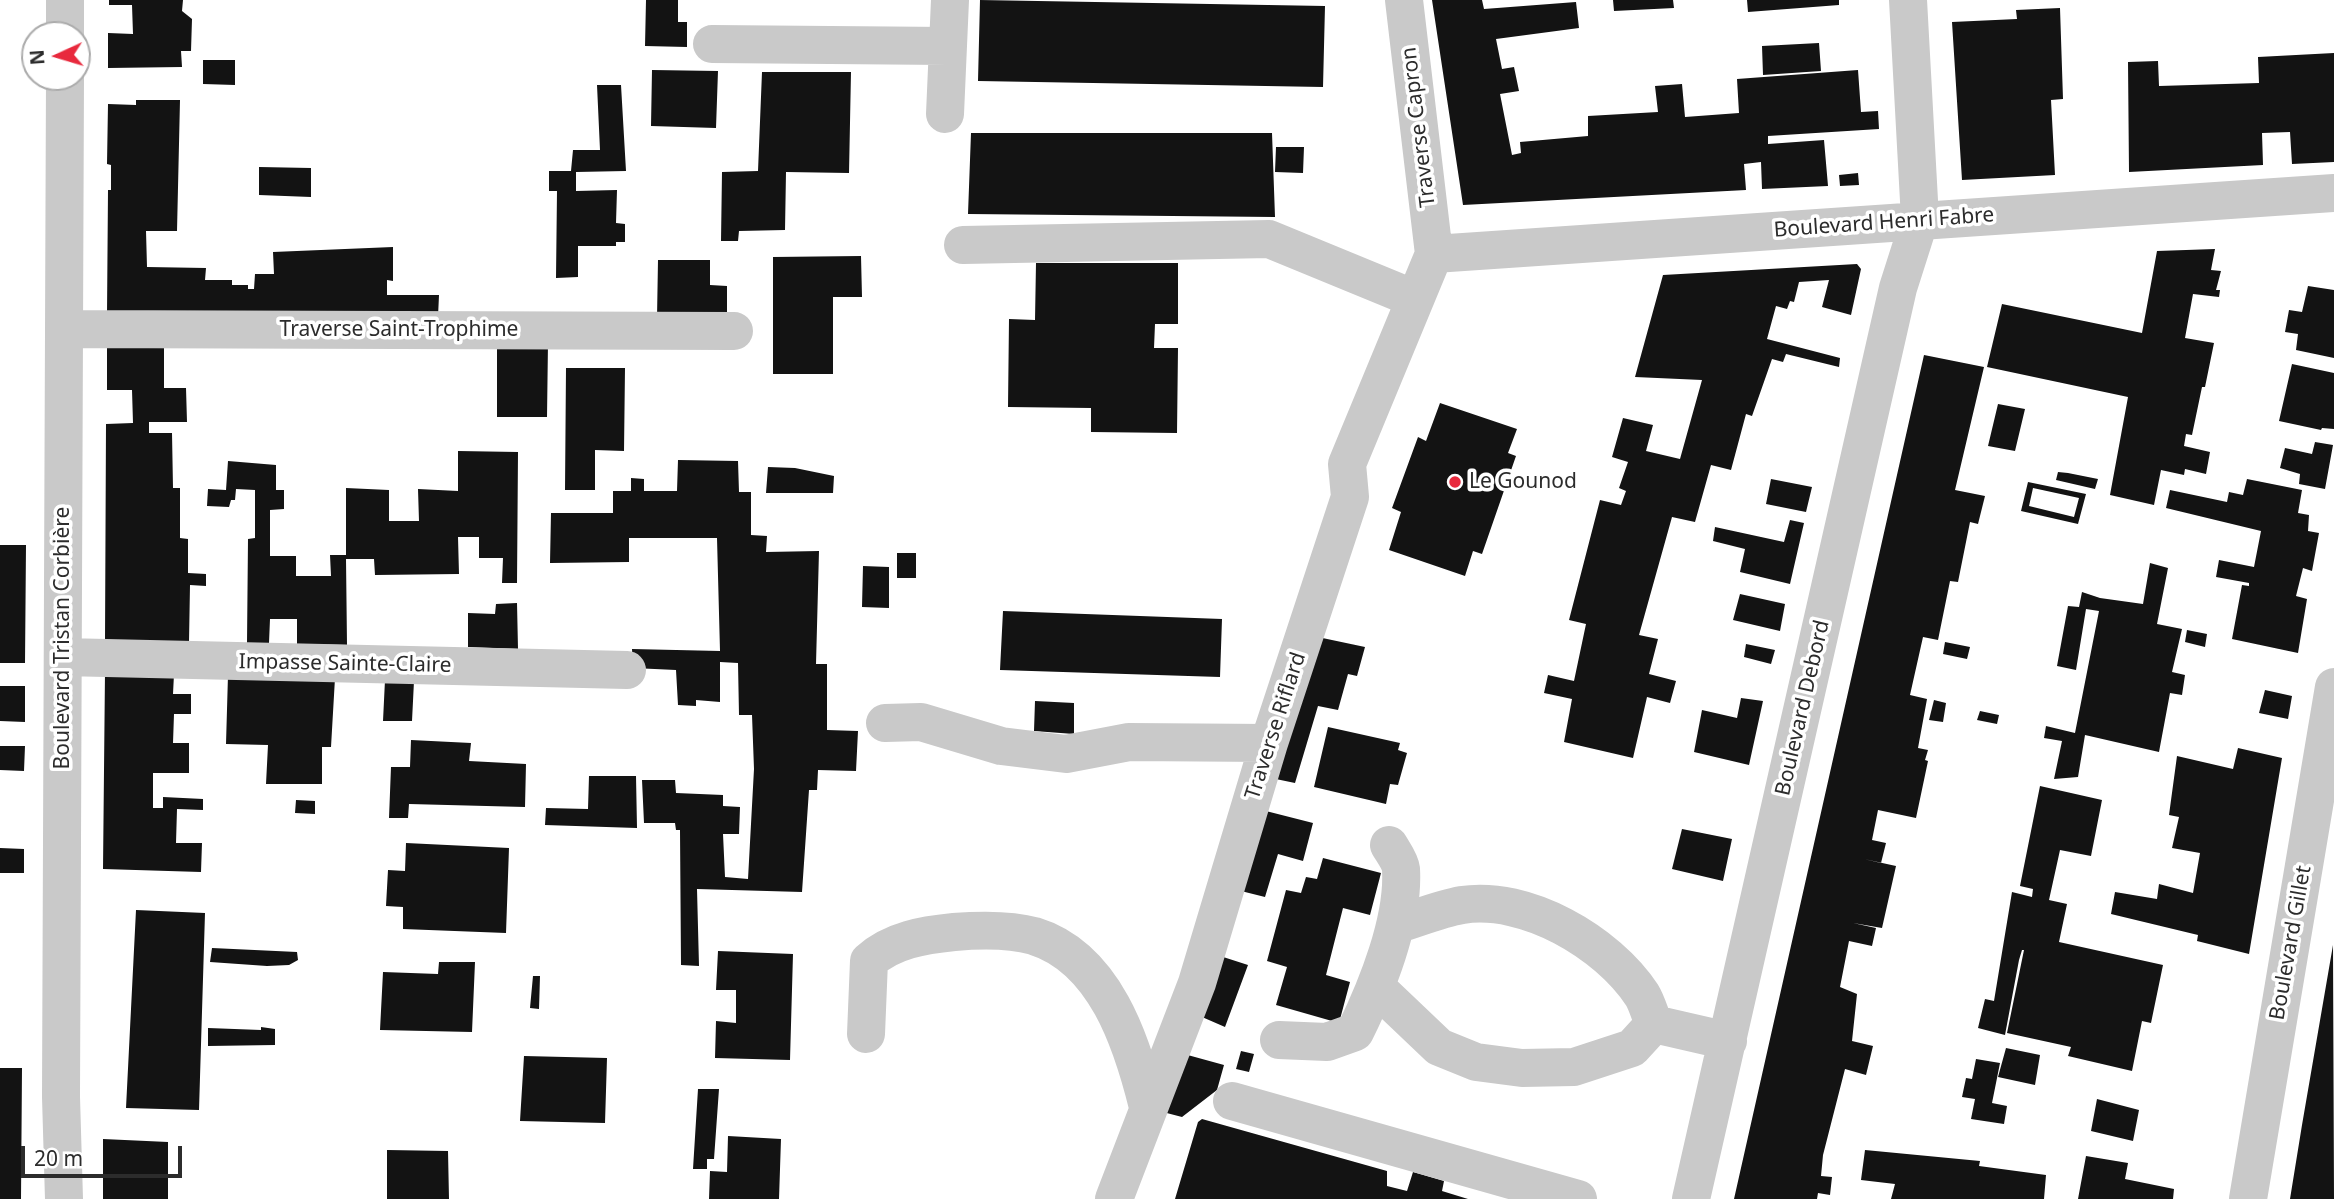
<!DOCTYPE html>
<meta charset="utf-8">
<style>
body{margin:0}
#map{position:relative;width:2334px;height:1199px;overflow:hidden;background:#fff;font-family:"Noto Sans",sans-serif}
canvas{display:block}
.north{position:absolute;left:21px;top:21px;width:70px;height:70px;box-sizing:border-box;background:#fff;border:2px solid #ababab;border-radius:50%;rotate:266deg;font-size:19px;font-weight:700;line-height:28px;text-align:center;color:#2c2c2c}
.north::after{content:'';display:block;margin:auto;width:24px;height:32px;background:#e8293d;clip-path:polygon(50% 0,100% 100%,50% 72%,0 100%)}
.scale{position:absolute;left:21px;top:1146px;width:161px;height:32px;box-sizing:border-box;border:4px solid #2c2c2c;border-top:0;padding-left:9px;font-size:21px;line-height:24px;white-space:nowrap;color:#2c2c2c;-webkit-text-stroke:5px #fff;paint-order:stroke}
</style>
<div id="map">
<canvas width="2334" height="1199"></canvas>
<div class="north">N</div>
<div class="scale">20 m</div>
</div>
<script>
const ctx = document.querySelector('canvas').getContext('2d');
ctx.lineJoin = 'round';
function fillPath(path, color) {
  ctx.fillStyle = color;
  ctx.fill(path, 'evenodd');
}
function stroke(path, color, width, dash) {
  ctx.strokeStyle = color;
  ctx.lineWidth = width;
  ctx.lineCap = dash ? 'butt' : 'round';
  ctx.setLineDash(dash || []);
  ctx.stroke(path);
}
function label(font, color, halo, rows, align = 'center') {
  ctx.font = font + ' "Noto Sans",sans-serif';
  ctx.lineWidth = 7;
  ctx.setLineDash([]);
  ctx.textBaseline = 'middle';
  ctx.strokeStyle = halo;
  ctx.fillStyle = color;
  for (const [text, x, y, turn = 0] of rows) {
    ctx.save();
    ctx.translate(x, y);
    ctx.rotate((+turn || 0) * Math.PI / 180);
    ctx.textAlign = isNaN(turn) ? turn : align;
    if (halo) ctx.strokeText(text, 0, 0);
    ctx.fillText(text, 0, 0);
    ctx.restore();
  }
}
const building = new Path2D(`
 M109,0H183L182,11L192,19L191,51H181L182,67L108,68V33L133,34L132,5H109Z
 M646,0H678V22H687V47L645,46Z
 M980,0L1325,6L1323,87L978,81Z
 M1432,0H1482L1484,9L1576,2L1579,28L1496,39L1502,69L1514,67L1519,91L1500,94L1512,155L1521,153L1520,142L1588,136V116L1658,112L1655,86L1682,84L1685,117L1739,113L1737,79L1858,70L1861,112L1878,111L1879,129L1768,136V144L1824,140L1828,186L1762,189L1761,162L1744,164L1746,190L1463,205Z
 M1613,0H1673L1674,8L1614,11Z
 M1747,0H1839V5L1748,12Z
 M2060,8L2063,99L2051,100L2055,175L1962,180L1952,22L2017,19L2016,10Z
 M1819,43L1821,71L1763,75L1762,46Z
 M2334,53V162L2292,164L2290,132L2262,133L2263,165L2129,172L2128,62L2158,61L2159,86L2259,83L2258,57Z
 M203,60H235V85L203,84Z
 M652,70L718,71L716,128L651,126Z
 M762,72H851L849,173L786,172L785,230L739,231L738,241H721L722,172L758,171Z
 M597,85H621L626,171L576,172V191L617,190L616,223L625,224V242H616V246H578V277L556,278L557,191H549V171H571L573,150H600Z
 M136,100H180L177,231H146L147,267L206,268L205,280H232V285H248V289H254L255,274H274L273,252L393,247V281L387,280V295H439L438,317L107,314L108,190H111V165L107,164L108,104L136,105Z
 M971,133H1272L1275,217L968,214Z
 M1276,147H1304L1303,173L1275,172Z
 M259,167L311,168V197L259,195Z
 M1858,173L1859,185L1840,186L1839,175Z
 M2215,249L2211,270L2221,271L2216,290H2220L2219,297L2193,294L2185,338L2214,343L2205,387H2202L2192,435L2186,434L2184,446L2210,452L2206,474L2185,469L2184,475L2161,470L2154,505L2110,495L2128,397L1987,367L2002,304L2142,333L2157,251Z
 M861,256L862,297H833V374H773V257Z
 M658,260H710V285L727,286V319L657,318Z
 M1036,263H1178V324H1155L1154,348H1178L1177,433L1091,432V408L1008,407L1009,319L1035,320Z
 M1857,264L1861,269L1851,315L1822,307L1829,280L1799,282L1794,302L1790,301L1787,309L1776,306L1767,339L1840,358L1839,367L1786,354L1783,362L1772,359L1752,416L1746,414L1731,470L1711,465L1695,522L1672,517L1639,635L1658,639L1649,674L1676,681L1670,703L1647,697L1633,758L1564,742L1572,699L1544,693L1548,675L1574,681L1586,624L1569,620L1600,500L1621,505L1626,491L1619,488L1628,462L1612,457L1623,418L1653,425L1646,451L1680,459L1702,380L1635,377L1663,275Z
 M2308,286L2334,290V358L2296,350L2298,334L2285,332L2289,310L2302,312Z
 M107,338H164V388H186L187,422H149V433H172L173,488H180V538L188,539V573L206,574V586L190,585L189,642L105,640L106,424L133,423L132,390H107Z
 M497,341L548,342L547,417H497Z
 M1924,355L1984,367L1955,490L1985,496L1978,524L1970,522L1958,582L1950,581L1938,640L1923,637L1910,695L1927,699L1918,748L1928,750L1925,760L1928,761L1916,818L1878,810L1872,840L1886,843L1881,863L1864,859L1896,866L1882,928L1853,923L1876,928L1872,946L1849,941L1840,987L1857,994L1852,1041L1873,1046L1866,1075L1845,1069L1823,1155L1821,1176L1832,1177L1830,1195L1818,1193L1817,1199H1734Z
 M2292,364L2334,373V429L2322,428L2321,430L2279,421Z
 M566,368H625L624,451L595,450V490H565Z
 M1440,403L1517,429L1508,453L1516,456L1482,554L1473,551L1465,576L1389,550L1401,512L1392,508L1418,437L1426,441Z
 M1998,404L2025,409L2015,451L1988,446Z
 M2315,442L2333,445L2325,489L2299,484L2300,474L2280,468L2285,448L2312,454Z
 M458,451L518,452L517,583H502L503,558H479V537H458L459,574L375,575L374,559H346L347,645L297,644V619H270L269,643H247L248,539L255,538V490L236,489L235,500H231L229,507L207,506L208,489L226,490L228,461L276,465V490H284V509L270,510V556H296V576H331L330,555H346V488L389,490V521H419L418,489L458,491Z
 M678,460L738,461L739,492H751V535L767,536L766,552L819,551L816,664H827V730L858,731L856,771L818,770L817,790H809L802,892L697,889L699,966L681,965L680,830H676L675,823H644L642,780H675L676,793L723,795V806L740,807L739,834H723L725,877L748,879L754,769L752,715H739L738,663L720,662V702L696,700V706L678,705L676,670L633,668L632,649L720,651L717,538H629V562L550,563L551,513H613V491H631V478L644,479V491H677Z
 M768,467L795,468L834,476L833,493H766Z
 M2058,472L2068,473L2098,479L2095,489L2056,480Z
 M1771,479L1812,487L1806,512L1766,504Z
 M2247,479L2302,490L2298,513L2309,515L2308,531L2319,533L2312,571L2303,568L2296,596L2307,599L2298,653L2232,639L2242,585L2249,586V583L2216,577L2219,560L2254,567L2261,531L2166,508L2170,490L2227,502L2229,492L2243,495Z
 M2028,482L2086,494L2078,524L2021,511ZM2033,488L2079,498L2074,517L2029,506Z
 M1790,520L1804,523L1790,584L1740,572L1745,549L1713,541L1715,527L1784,542Z
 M0,545H26L25,663H0Z
 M897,553H916V578H897Z
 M2150,563L2168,568L2157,624L2182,629L2172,672L2185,675L2182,695L2170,693L2159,752L2085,735L2078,777L2054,779L2062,741L2044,738L2046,726L2075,733L2099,611L2086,609L2076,670L2057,666L2068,606L2079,607L2082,592L2100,598L2143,604Z
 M863,566L889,567V608L862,607Z
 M1740,594L1785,604L1780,631L1733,620Z
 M517,603L518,649L468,647V613L495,614L496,604Z
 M1003,611L1222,619L1220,677L1000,670Z
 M2187,630L2207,634L2205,647L2185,642Z
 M1313,636L1365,647L1357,676L1348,674L1338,710L1318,706L1295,783L1271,778Z
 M1945,642L1970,647L1967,659L1943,654Z
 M1746,644L1775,650L1771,664L1744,657Z
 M105,672L174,674L173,694H191V714H174L173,743H189V773H153V808H163V797L203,799V810L177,809L176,843H202L201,872L103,869Z
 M228,675L335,678L331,747H322V784H266L268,745L226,744Z
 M385,680L414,681L412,721H383Z
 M0,686H25V722L0,721Z
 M2265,690L2292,696L2288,719L2259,713Z
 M1741,698L1763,701L1749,765L1694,752L1702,710L1737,718Z
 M1934,700L1946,703L1943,722L1929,720Z
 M1035,701L1074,703V734L1034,731Z
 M1980,711L1999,715L1997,724L1977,720Z
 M1328,727L1400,743L1398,750L1407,753L1398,785L1390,784L1386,804L1314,787Z
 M411,740L471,743L469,761L526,764L525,807L409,804L408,818H389L391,767H410Z
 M0,746H25L24,771L0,770Z
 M2238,748L2282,758L2249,954L2197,941L2198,935L2111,914L2115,892L2157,899L2159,884L2193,893L2200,853L2172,848L2179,817L2169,815L2177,756L2233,769Z
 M589,776H636L637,828L545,825L546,808L588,809Z
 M2040,786L2102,800L2091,856L2060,850L2049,900L2067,904L2059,942L2163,965L2151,1023L2142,1021L2132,1071L2068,1056L2071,1047L2007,1033L2024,950H2022L2019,960L2005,1035L1978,1028L1985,999L1994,1001L2012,892L2032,897L2033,889L2020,886Z
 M296,800L315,801V814L295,813Z
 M1262,810L1313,823L1303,861L1278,854L1265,897L1237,890Z
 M1682,829L1732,839L1723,881L1672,869Z
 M406,843L509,848L506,933L403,929V907L386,906L388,870L405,871Z
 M0,848L24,849V873H0Z
 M1323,858L1381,873L1370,915L1343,908L1326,975L1350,982L1339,1023L1276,1005L1287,967L1267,961L1286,890L1301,893L1306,877L1317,879Z
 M136,910L205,913L199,1110L126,1108Z
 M2333,945L2334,1199H2290L2302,1125Z
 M212,948L297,952L298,960L289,965L267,966L210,962Z
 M718,951L793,954L790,1060L715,1058L716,1021L736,1023V990H716Z
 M1217,955L1248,965L1225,1027L1202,1017Z
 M439,962H475L472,1032L380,1030L383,972L438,974Z
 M533,976H540L539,1009L530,1008Z
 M261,1027L275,1029V1045L208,1046V1028L261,1030Z
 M2006,1048L2040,1055L2035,1085L1998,1077Z
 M1241,1051L1254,1054L1249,1072L1236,1069Z
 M1184,1054L1224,1065L1217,1090L1182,1117L1159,1111Z
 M524,1056L607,1058L605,1123L520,1121Z
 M1976,1059L2000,1063L1992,1103L2007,1106L2004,1124L1971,1119L1975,1099L1962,1097L1966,1078L1972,1079Z
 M0,1068H22L21,1199H0Z
 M698,1089H719L714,1159H707V1169H693Z
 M2097,1099L2139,1110L2133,1141L2091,1131Z
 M1202,1119L1387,1171V1186L1407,1191L1413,1172L1444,1181L1442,1191L1468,1199H1175L1198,1122Z
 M728,1136L781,1139L779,1199H709L710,1171L727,1172Z
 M103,1139L168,1142V1199H103Z
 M387,1150L448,1151L449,1199H387Z
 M1865,1150L1980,1161L1979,1166L2046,1175L2044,1199H1891L1895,1184L1861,1180Z
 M2086,1156L2128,1163L2125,1179L2174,1189L2173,1199H2078Z`);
const minor = new Path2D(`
 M65,35V0
 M712,44L948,46
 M945,114L950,0
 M963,245L1269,239L1415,299
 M1434,254L2334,193
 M64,329L734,331
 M63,657L627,670
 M885,723L921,722L1001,746L1066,754L1129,742L1269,743
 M1395,925C1416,919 1439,909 1462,905C1526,895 1607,942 1642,995C1647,1003 1650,1015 1654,1024
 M1377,988L1439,1047L1476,1062L1522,1068L1574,1067L1632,1048L1654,1024
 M1654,1024L1728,1041
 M866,1034L869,961C892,940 924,935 954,932C979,930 1009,929 1034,936C1105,958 1132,1042 1148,1107
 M1279,1040L1327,1042L1355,1032C1377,987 1404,920 1401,869C1400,861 1393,852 1389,845
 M1232,1101L1578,1199
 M64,1199L61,1097L65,77
 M1114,1199L1197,983L1269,743L1350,497L1347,464L1434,254L1404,0
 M1691,1199L1898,288L1920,219L1908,0
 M2248,1199L2334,687`);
const markers = [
 [1455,482,7,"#e8293d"]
];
const streetNames = [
 ["Traverse Capron",1419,127,-97],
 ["Boulevard Henri Fabre",1884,223,-4],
 ["Traverse Saint-Trophime",399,330],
 ["Boulevard Tristan Corbière",63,638,-90],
 ["Impasse Sainte-Claire",345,664,1],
 ["Boulevard Debord",1803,708,-77],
 ["Traverse Riflard",1276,726,-72],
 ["Boulevard Gillet",2291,943,-80]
];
const poiNames = [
 ["Le Gounod",1469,482]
];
fillPath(building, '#131313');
stroke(minor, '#c9c9c9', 38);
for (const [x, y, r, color] of markers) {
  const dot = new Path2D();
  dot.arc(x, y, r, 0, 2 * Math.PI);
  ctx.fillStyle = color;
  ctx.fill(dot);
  stroke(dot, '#fff', 2.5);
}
label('21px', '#2c2c2c', '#fff', streetNames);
label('21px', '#2c2c2c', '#fff', poiNames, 'left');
</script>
